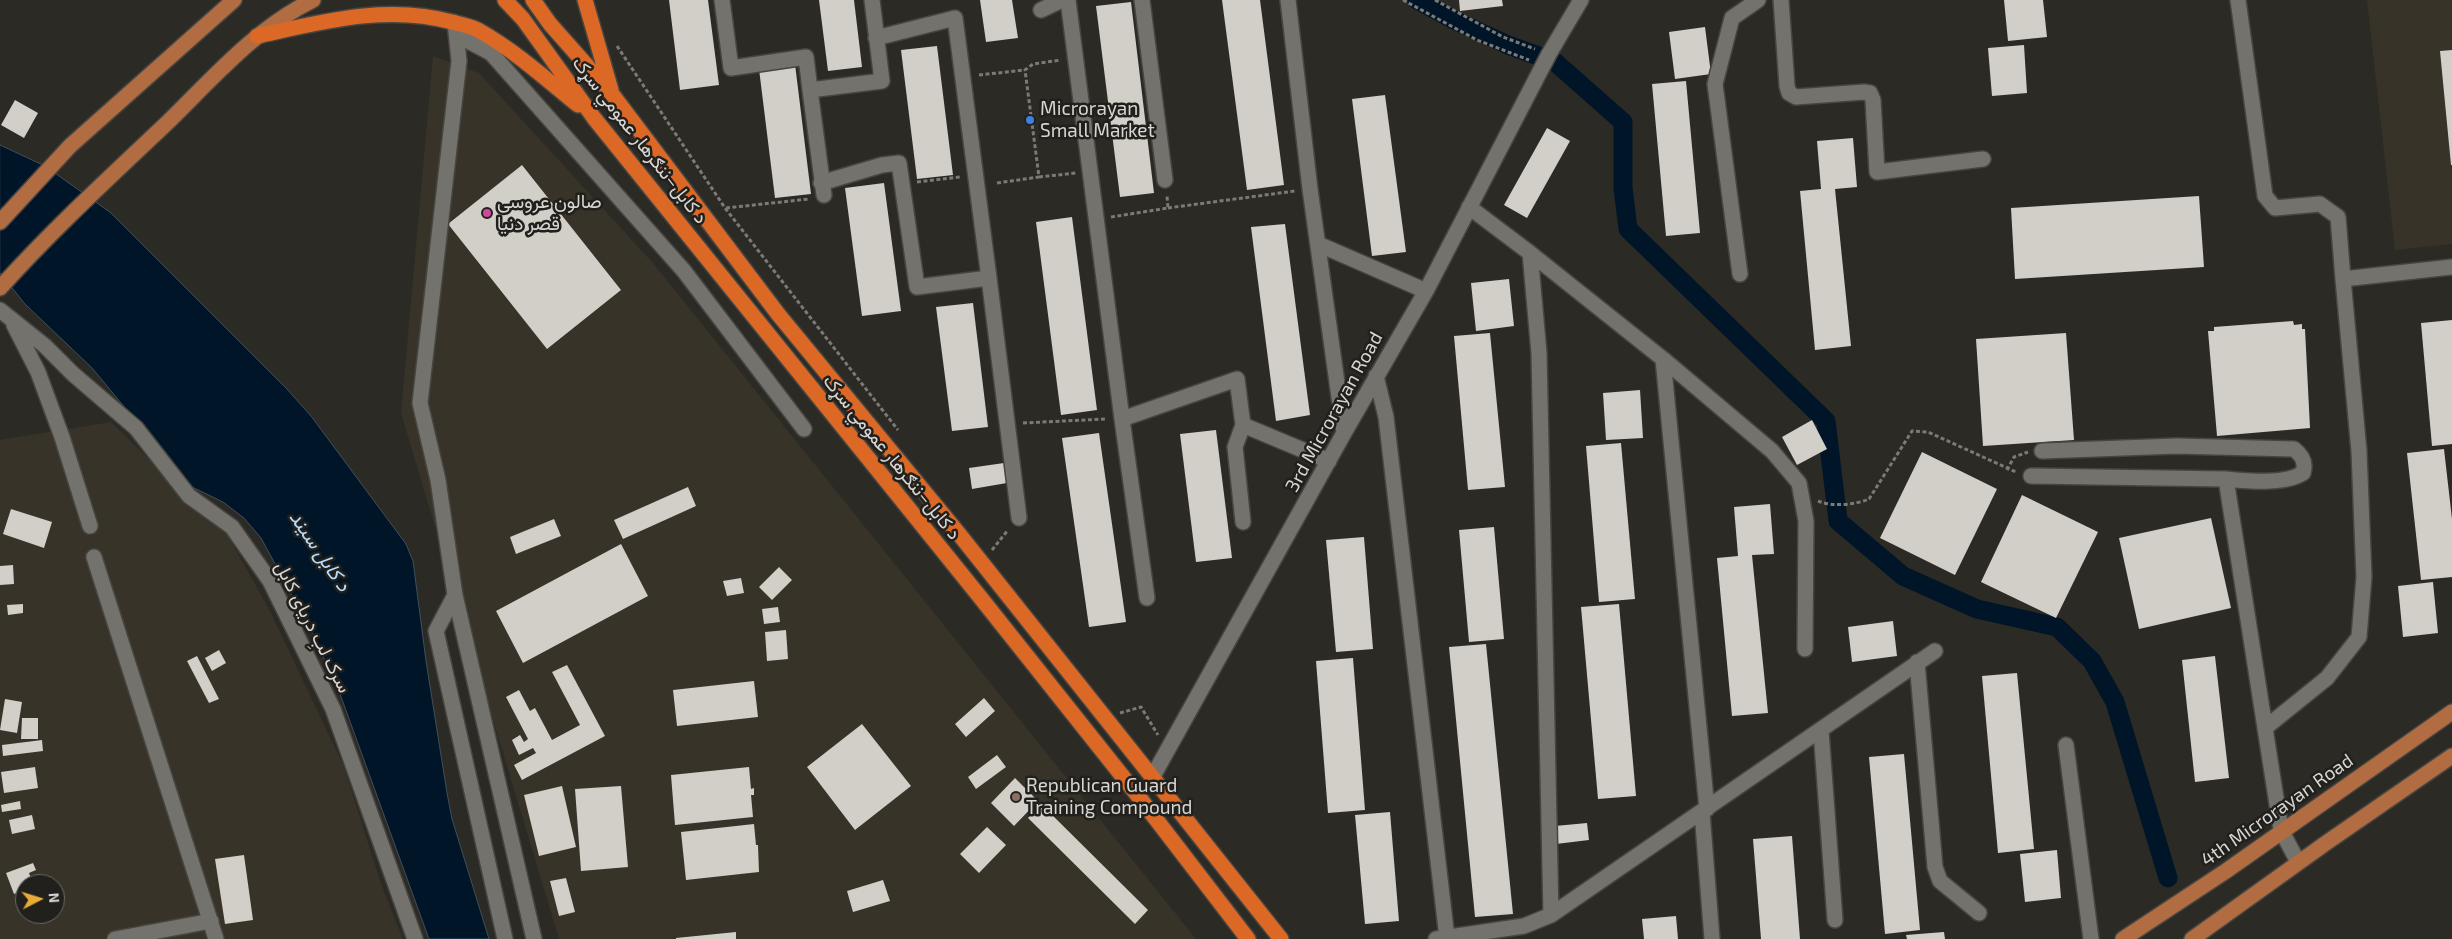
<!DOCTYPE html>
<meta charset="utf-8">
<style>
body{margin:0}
#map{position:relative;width:2452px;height:939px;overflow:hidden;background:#2b2a25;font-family:"Exo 2",sans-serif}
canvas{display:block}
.north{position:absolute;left:15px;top:874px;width:50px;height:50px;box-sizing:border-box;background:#22201c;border:1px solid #6a6965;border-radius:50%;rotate:85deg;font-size:14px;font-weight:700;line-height:20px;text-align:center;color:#d7d6d3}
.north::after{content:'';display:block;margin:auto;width:18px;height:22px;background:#e7ac36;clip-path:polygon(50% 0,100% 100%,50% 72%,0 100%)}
</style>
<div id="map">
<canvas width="2452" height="939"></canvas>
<div class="north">N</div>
</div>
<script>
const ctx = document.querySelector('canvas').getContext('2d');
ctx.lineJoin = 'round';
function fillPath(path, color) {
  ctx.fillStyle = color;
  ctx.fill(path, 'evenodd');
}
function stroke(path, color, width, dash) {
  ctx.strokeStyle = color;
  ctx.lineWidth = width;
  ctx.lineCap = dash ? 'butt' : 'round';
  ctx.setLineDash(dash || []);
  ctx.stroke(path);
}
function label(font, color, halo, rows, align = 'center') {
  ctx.font = font + ' "Exo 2",Vazirmatn,sans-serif';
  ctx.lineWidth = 5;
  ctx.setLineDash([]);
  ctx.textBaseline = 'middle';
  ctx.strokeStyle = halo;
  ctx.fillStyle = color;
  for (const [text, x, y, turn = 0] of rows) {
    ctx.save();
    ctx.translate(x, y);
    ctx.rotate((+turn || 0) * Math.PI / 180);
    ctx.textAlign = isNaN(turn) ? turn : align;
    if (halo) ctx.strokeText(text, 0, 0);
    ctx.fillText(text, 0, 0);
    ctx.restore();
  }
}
const built = new Path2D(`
 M2367,0H2452V244L2395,250Z
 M433,56L479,73L653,263L1196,939H559L401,413Z
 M111,422L228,536L270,611L344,767L381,884L403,939H0V440ZM25,884H55V914H25Z`);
const water = new Path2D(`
 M0,145L45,166L111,213L286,388L311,416L406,544L413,561L426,661L447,793L452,819L489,939H429L340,694L313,634L261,538L244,518L223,502L190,486L92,368L25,304L0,273Z`);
const canal = new Path2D(`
 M1417,0L1454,20L1508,45L1555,62L1623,122V188L1628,229L1826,421L1838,521L1903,576L1977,609L2057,627L2092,661L2115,702L2168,878`);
const building = new Path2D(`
 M669,0H708L719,85L680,90Z
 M819,0H854L862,67L828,71Z
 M980,0H1012L1018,38L986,42Z
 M1222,0H1260L1284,185L1247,190Z
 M1459,0H1502L1503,6L1460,11Z
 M2004,0H2043L2047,37L2008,41Z
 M1131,2L1154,193L1120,197L1096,6Z
 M1705,27L1711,74L1675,79L1669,32Z
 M2024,45L2027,93L1992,96L1988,48Z
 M937,46L953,175L917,179L901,50Z
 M2452,50V165H2451L2440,51Z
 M795,64L811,194L775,198L759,69Z
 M1686,81L1700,233L1666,236L1652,84Z
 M1385,95L1406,252L1372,256L1352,99Z
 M15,100L38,113L24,138L1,125Z
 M1547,128L1570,141L1527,218L1504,205Z
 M1853,138L1857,187L1835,189L1851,346L1815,350L1800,191L1821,189L1817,141Z
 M522,165L621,290L547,349L448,224Z
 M884,183L901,311L862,316L845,188Z
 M2199,196L2204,267L2015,279L2011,208Z
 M1072,217L1097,410L1061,415L1036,222Z
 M1285,224L1310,415L1276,421L1251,227Z
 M1509,279L1514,326L1476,331L1471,283Z
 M973,303L988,427L952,431L936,307Z
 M2452,320V444L2432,446L2421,323Z
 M2293,321L2294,325L2302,324V329H2305L2310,428L2217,436L2208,331H2214V327Z
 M1490,333L1505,487L1468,490L1454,336Z
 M2066,333L2074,440L1983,446L1976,339Z
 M1640,390L1643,438L1606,440L1603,393Z
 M1812,420L1827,449L1797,465L1782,437Z
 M1216,430L1232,558L1196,562L1180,434Z
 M1099,433L1126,622L1089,627L1062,438Z
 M1621,443L1635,599L1599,602L1586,446Z
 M2444,449L2452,519V577L2421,580L2407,453Z
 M1922,452L1997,489L1955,575L1880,538Z
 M1004,463L1007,483L972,489L969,468Z
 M688,487L696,506L623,539L614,520Z
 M2022,495L2098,532L2056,618L1981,582Z
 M1770,504L1774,554L1752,555L1768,713L1732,716L1717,558L1738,556L1734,507Z
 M11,509L52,522L44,548L3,534Z
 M2211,518L2231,608L2139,629L2119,538Z
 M554,519L561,536L516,554L510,537Z
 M1494,527L1504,639L1469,642L1459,530Z
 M1364,537L1373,649L1336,652L1326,540Z
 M621,544L648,596L523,663L496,611Z
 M13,565L14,584L0,585V566Z
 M779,567L792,580L772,600L759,587Z
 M741,578L744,593L727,596L723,581Z
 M2433,582L2438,633L2403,637L2398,586Z
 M23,604V613L8,615L7,605Z
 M1619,604L1636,796L1598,799L1581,607Z
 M778,607L780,622L764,624L762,609Z
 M1893,621L1897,656L1852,662L1848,627Z
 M786,630L788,659L767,661L765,632Z
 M1486,644L1513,914L1475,917L1449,647Z
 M219,650L226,663L212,671L205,658Z
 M197,656L219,699L209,703L187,661Z
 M2215,656L2229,778L2195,782L2182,660Z
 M1353,658L1365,810L1328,813L1316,661Z
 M567,665L605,736L522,780L514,765L536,753L533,748L519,755L512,740L520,735L524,742L528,739L506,697L519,690L530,711L535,708L552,740L580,725L552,672Z
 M2017,673L2034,849L1998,853L1982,676Z
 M754,681L758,717L677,726L673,690Z
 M984,698L995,711L966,737L955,724Z
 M5,699L22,702L17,733L0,730Z
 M22,718H38V739H21Z
 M862,724L911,786L855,830L807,767Z
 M42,740L43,751L3,756L2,745Z
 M1904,754L1920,930L1885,934L1869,757Z
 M997,755L1006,767L976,789L968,777Z
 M35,767L38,788L4,793L1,772Z
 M749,767L751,789L754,788V795H751L753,817L675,825L671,775Z
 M1015,778L1038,801L1014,826L991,803Z
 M562,786L576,847L539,856L524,795Z
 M621,786L628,867L581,871L575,789Z
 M20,801L21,809L2,812L1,805Z
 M1041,804L1148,910L1135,924L1028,818Z
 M1390,812L1399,921L1365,924L1355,815Z
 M32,815L35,829L12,834L9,820Z
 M1587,823L1589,840L1556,844L1555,826Z
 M754,824L756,845H758L759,872L686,880L681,832Z
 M987,827L1006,845L979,873L960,854Z
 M1792,836L1800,939H1761L1753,839Z
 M2057,850L2061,898L2025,902L2020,854Z
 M244,855L253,920L225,924L215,859Z
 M33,863L36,870L29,873L33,884H25V890L14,894L6,873Z
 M566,878L575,912L559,916L550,881Z
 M883,880L890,901L853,912L847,891Z
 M1676,916L1678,939H1644L1642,919Z
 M736,932V939H676V938Z
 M1944,932L1945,939H1907L1906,935Z`);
const path = new Path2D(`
 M1403,0L1477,40L1529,60
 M1435,0L1503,37L1535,49
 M617,46L725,208L898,430
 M979,75L1025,70
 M1039,177L1076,173
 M917,182L960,177
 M997,183L1039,177L1025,70L1033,64L1061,60
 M726,208L809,199
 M1168,208L1295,191
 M1111,217L1168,208L1167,196
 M1023,423L1106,419
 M2007,470L2014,457L2028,452
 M1818,501C1832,507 1855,505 1869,499L1912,431L1928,432L2016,472
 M992,550L1008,530
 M1120,713L1141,707L1158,735`);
const minor = new Path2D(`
 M722,0L731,68L806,57L810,90
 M1068,0L1122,419
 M1142,0L1165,180
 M1288,0L1310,189L1344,433
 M1781,0L1787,86L1789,93L1796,97L1864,92L1870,93L1873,100L1877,172L1983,159
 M2238,0L2265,196L2275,208L2320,204L2338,217L2343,279
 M1041,10L1062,0
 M455,23L459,61L420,403L438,480L455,595L436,631L505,939
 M457,35L491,53L684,271L804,429
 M876,38L955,18L989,278
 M821,183L882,165L899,163L917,287L989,278L1019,518
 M824,195L810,90L882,81L872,0
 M1469,207L1530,253L1663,359L1772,451L1799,483L1806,521L1805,649
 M1318,244L1426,291
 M1530,253L1539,353L1551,915
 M1740,274L1715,84L1732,18L1758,0
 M0,310L45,346L73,374L136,428L189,496L232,527L270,581L333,709L415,939
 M14,325L38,372L62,437L90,526
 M1663,359L1707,809
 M1376,376L1386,417L1447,938
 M2031,476L2226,479C2247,481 2284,485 2303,473C2306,463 2303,456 2294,449L2176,446L2042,451
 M2226,479L2265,728
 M1243,522L1235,447L1243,425L1329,461
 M94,557L216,939
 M455,595L534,939
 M1147,598L1122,419L1237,379L1243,425
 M1917,662L1935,867L1940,881L1979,913
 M1821,731L1835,920
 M2066,745L2091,939
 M1153,776L1344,433L1426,291L1549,54L1581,0
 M1702,812L1712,939
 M2298,862L2281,830L2265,728L2327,678L2359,637L2364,577L2359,451L2343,279L2452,267
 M115,939L211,921
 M1436,939L1524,926L1551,915L1935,651`);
const major = new Path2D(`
 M0,222L70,146L234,0
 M0,288C52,230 111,176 168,122C213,78 256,28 313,0
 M2123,939L2226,871L2452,712
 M2192,939L2326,843L2452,756`);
const highway = new Path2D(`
 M505,0L523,19L594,118L980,597L1139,797L1248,939
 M533,0L550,24L612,94L778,314L959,534L1281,939
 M585,0L611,90
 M257,36C322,22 386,4 452,22C460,24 470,26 478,30C514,50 546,79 578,105`);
const markers = [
 [1030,120,5,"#3f7fe0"],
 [487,213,5,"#d1479c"],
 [1016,797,5,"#8d6e63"]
];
const poiNames = [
 ["Microrayan",1040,109],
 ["Small Market",1040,131],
 ["صالون عروسی",497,202],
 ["قصر دنیا",497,224],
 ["Republican Guard",1026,786],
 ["Training Compound",1026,808]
];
const streetNames = [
 ["د کابل–ننګرهار عمومي سړک",640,140,52],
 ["3rd Microrayan Road",1334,412,-61],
 ["د کابل–ننګرهار عمومي سړک",892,457,51],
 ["سرک لبِ دریای کابل",313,627,63],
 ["4th Microrayan Road",2277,810,-35]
];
const waterNames = [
 ["د کابل سيند",320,551,56]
];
fillPath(built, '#373328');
fillPath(water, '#001527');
stroke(water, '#404f5b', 1);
stroke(canal, '#001527', 19);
fillPath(building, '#d2cec8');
stroke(minor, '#474541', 18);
stroke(major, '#474541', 18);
stroke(highway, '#474541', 18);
stroke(path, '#7b7a76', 3, [4, 2.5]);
stroke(minor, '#74726d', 15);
stroke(major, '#b26c42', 15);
stroke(highway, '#dc6826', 15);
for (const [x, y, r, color] of markers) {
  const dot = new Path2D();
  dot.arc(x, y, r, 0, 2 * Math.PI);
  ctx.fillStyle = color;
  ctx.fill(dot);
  stroke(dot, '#22201c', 2);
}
label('19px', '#d7d6d3', '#22201c', poiNames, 'left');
label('19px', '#d7d6d3', '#22201c', streetNames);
label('italic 20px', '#b5dbfd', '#22201c', waterNames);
</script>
